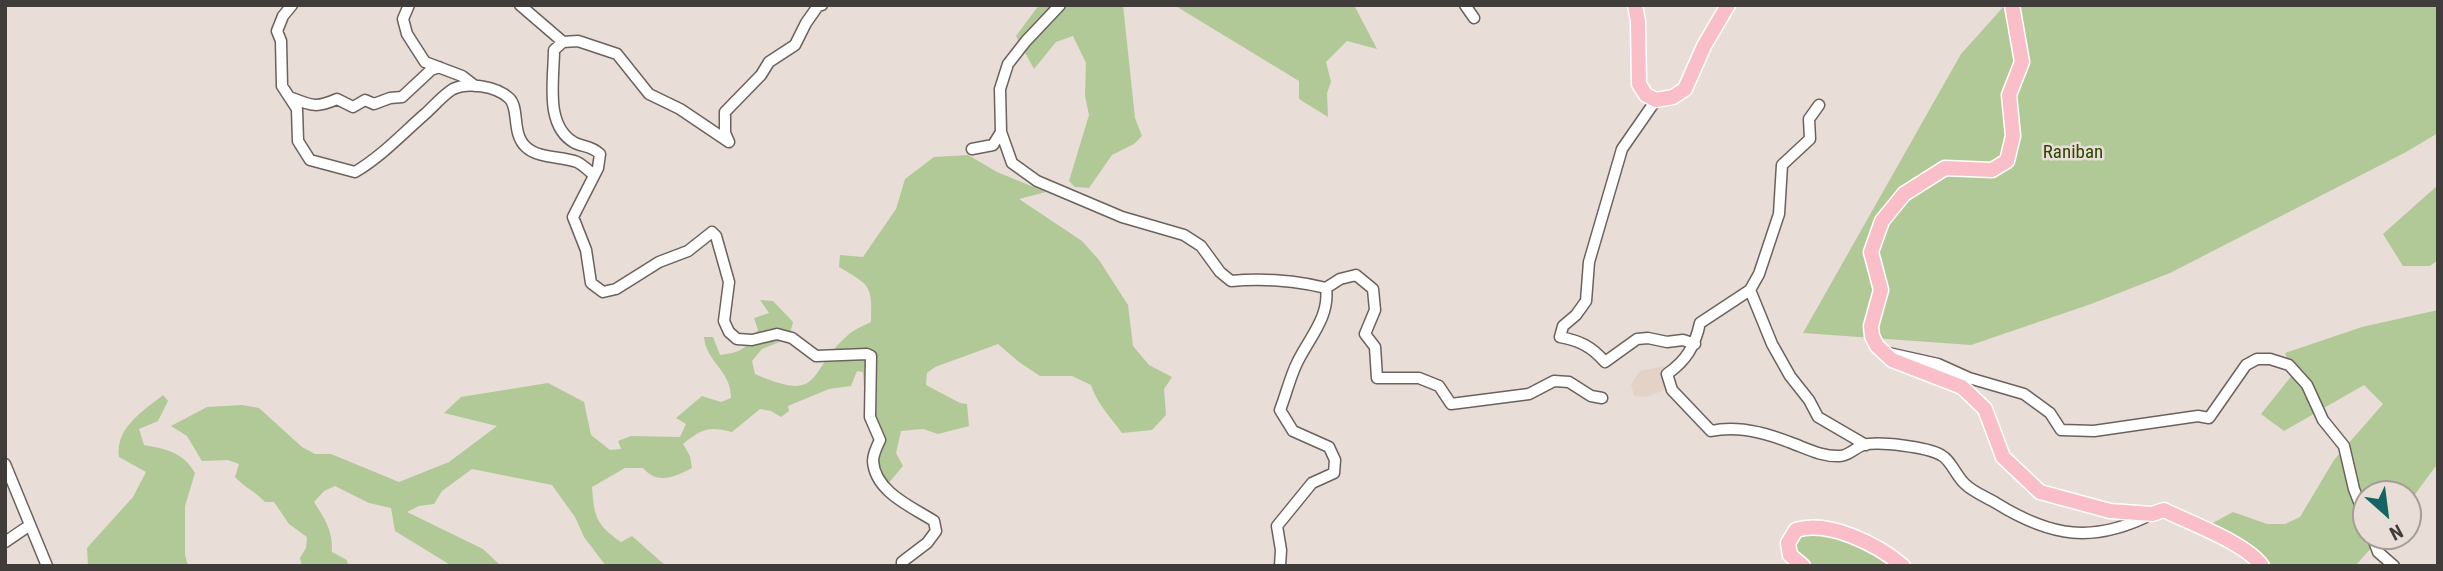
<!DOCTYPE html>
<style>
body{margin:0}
#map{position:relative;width:2443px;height:571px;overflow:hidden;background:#e8ddd7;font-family:"Roboto Condensed",sans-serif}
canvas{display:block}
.frame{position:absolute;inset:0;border:7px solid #403c39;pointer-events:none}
.north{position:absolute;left:2352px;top:480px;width:70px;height:70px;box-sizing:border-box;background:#e8ddd7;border:2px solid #a59d98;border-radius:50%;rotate:152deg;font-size:19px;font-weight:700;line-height:28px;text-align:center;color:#403c39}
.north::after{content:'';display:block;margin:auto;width:24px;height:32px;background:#156464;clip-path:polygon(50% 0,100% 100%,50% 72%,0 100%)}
</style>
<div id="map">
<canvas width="2443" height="571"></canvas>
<div class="frame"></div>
<div class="north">N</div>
</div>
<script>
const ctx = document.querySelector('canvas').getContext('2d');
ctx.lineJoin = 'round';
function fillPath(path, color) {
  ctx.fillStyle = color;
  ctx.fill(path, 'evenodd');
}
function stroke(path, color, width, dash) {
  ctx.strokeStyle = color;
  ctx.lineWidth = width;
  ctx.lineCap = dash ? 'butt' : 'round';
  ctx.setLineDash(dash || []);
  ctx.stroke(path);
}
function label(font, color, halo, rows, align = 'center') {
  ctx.font = font + ' "Roboto Condensed",sans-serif';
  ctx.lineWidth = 5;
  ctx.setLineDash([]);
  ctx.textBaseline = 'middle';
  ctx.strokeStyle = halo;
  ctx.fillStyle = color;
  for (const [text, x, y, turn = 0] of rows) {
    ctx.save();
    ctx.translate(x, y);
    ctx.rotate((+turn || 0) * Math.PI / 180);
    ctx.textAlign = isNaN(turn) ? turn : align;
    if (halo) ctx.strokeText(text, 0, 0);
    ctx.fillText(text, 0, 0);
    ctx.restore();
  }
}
const built = new Path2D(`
 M1665,366L1672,387L1646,397L1634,396L1631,384L1640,371Z`);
const green = new Path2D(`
 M1039,5H1123L1135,118L1142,136L1134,144L1112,155L1089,188L1075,187L1069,181L1089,115L1085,96L1086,63L1073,36L1056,42L1034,69L1016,36Z
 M1174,5H1354L1377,49L1347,41L1326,62L1331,82L1327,93L1328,117L1299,99V81Z
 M2005,5H2438V133L2406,152L2170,273L2091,304L1971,345L1803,333L1961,54Z
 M968,155L997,172L1046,192L1019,199L1082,241L1099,260L1128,305L1133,346L1149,365L1172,377L1164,389L1166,415L1152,430L1122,433C1111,418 1096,402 1091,385L1072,376H1040L1019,362L998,344L935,367L927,373L926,385L960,403L967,404L969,426L938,434L923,429L901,431L896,453L903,466L881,492L871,474V461L875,433L865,404L863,372L857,371L851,386L829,389L788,406L789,411L781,417L771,411L760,409L732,432C708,426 702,429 683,444L690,456L692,468C674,477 658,485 643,468H625L592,487C594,516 596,525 621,542L632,536L666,566H606L584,537L575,517L552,485L472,469L442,491L434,504L419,506L407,512L483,549L501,566H452L395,531L391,508L369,503L335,486L324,491L314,502C325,519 333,531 332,552L347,560L348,566H302L300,558L306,548L307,537L289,524L274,502H265C256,492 244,487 235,477L239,464L228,460L202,461L187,436L171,426L207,407L242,405L259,408L302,447L315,454H331L399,482L449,462L497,426L444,413L461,397L548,383L584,402L591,435L610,450L621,449L618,441L631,436L680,437L686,424L676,418L702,396L721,402L731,398C731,370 706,362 704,337H713L720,355C743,352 745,349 758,330L754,318L769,313L760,300L773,301L793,322L789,338L762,349L752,361L755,374C824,404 806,372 847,336C853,330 863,326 871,322C872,285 871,286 839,267L840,255L863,257L896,209L905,179L934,157Z
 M2438,185V260L2430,266H2403L2383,234Z
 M2438,310V466L2435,467L2408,504V494H2366V536H2382L2355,566H2268L2209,525L2233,512L2267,524H2285L2300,517L2334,460L2383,404L2364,385L2284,431L2261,414L2293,374L2285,353L2362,327Z
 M163,395L168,401L158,421L139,429L144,445C166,449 183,452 195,473L185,506V555L188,566H88L87,548L133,497L146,472L119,457C115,428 143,411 163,395Z
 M1823,534L1871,549L1895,566H1812C1802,559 1797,555 1795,542L1802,535Z`);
const minor = new Path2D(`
 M292,5L283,16L277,31L281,41L282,86L297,109L298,141L310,160L355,172C382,156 402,134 425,114C434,106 443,95 453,89C468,82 496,86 509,98C520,108 511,133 526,147C539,159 561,156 577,162C583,165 589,171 594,175
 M409,5L403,19L407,34L425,62L462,76L475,86
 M520,5L563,42
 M822,5L818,6L806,23L795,45L769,62L761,75L725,112V133L729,142L680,109L649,94L617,54L578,41L563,42L554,50C554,80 544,126 575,143C586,148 590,145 600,154L598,168L573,217L586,250L591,283L603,292L616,289L659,262L688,251L712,232L716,236L729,282L724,321L729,332L737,339L752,340L777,334L792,338L816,356L867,354L871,356L870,417L880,440C877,446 873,455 873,461C875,492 912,507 934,521L936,531L927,543L902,562V566
 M1060,5L1026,41L1008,64L1000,89L1001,132L1012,163L1037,181L1122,217L1184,235L1201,246L1220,272L1231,281C1265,278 1293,280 1326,288C1330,317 1309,338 1297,363C1290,377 1286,395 1280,410L1293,431L1329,447L1335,460L1334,473L1312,483L1277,526L1281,550L1280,566
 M1465,5L1474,18
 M292,98C312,106 317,108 337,99L353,107L365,100L374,104L390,98L402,97L431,70L439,67
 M1656,100L1622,149L1589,262L1586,301L1576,315L1563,326L1560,337C1580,341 1591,346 1605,362L1637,339L1648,338L1667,342L1683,340L1695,344
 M972,149L993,145L1001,132
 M1326,288L1340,279L1356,275L1373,289L1375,310L1365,334L1375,347L1377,378H1419L1439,386L1451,404L1529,394L1554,381L1569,382L1591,396L1602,398
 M1750,290L1759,274L1779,214L1782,165L1810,139L1809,119L1819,105
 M1884,352L1938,364L1969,378L2024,394L2050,413L2061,430L2094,431L2198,416L2209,418L2246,365L2257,359H2270L2289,365L2307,385L2323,420L2344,446L2354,489L2366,520
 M1866,445L1818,417L1809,400L1790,376L1772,344L1750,290L1700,323C1695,346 1686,361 1667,374L1672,390L1711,431C1737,425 1764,432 1789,442C1806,448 1821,457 1840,456C1848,456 1855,448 1863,445C1879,441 1927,447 1941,455C1951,460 1956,476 1965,484C1973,492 1986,497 1996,503C2051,537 2093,544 2152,514
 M5,464L47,566
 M2372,536L2378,552L2394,566
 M5,542L30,525`);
const major = new Path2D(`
 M1635,5L1638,21L1639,84L1646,95L1656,100L1673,97L1685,89L1704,46L1728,5
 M2012,5L2022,62L2009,95L2013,136L2007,161L1992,170L1945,168L1904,194L1882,221L1871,252L1881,290L1871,326L1872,336L1877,346L1892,360L1962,387L1985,409L2003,457L2040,492L2110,511L2152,514L2164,510C2190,523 2246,543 2262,566
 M1803,566L1790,555L1788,543L1796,530C1829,520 1877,544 1903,566`);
const parkNames = [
 ["Raniban",2073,153]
];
fillPath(built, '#e4d2c7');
fillPath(green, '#b1c997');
stroke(minor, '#6c625d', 13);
stroke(major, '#fff', 17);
stroke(minor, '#fff', 10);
stroke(major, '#fabec9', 14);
label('19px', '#2e4700', '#e8ddd7', parkNames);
</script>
